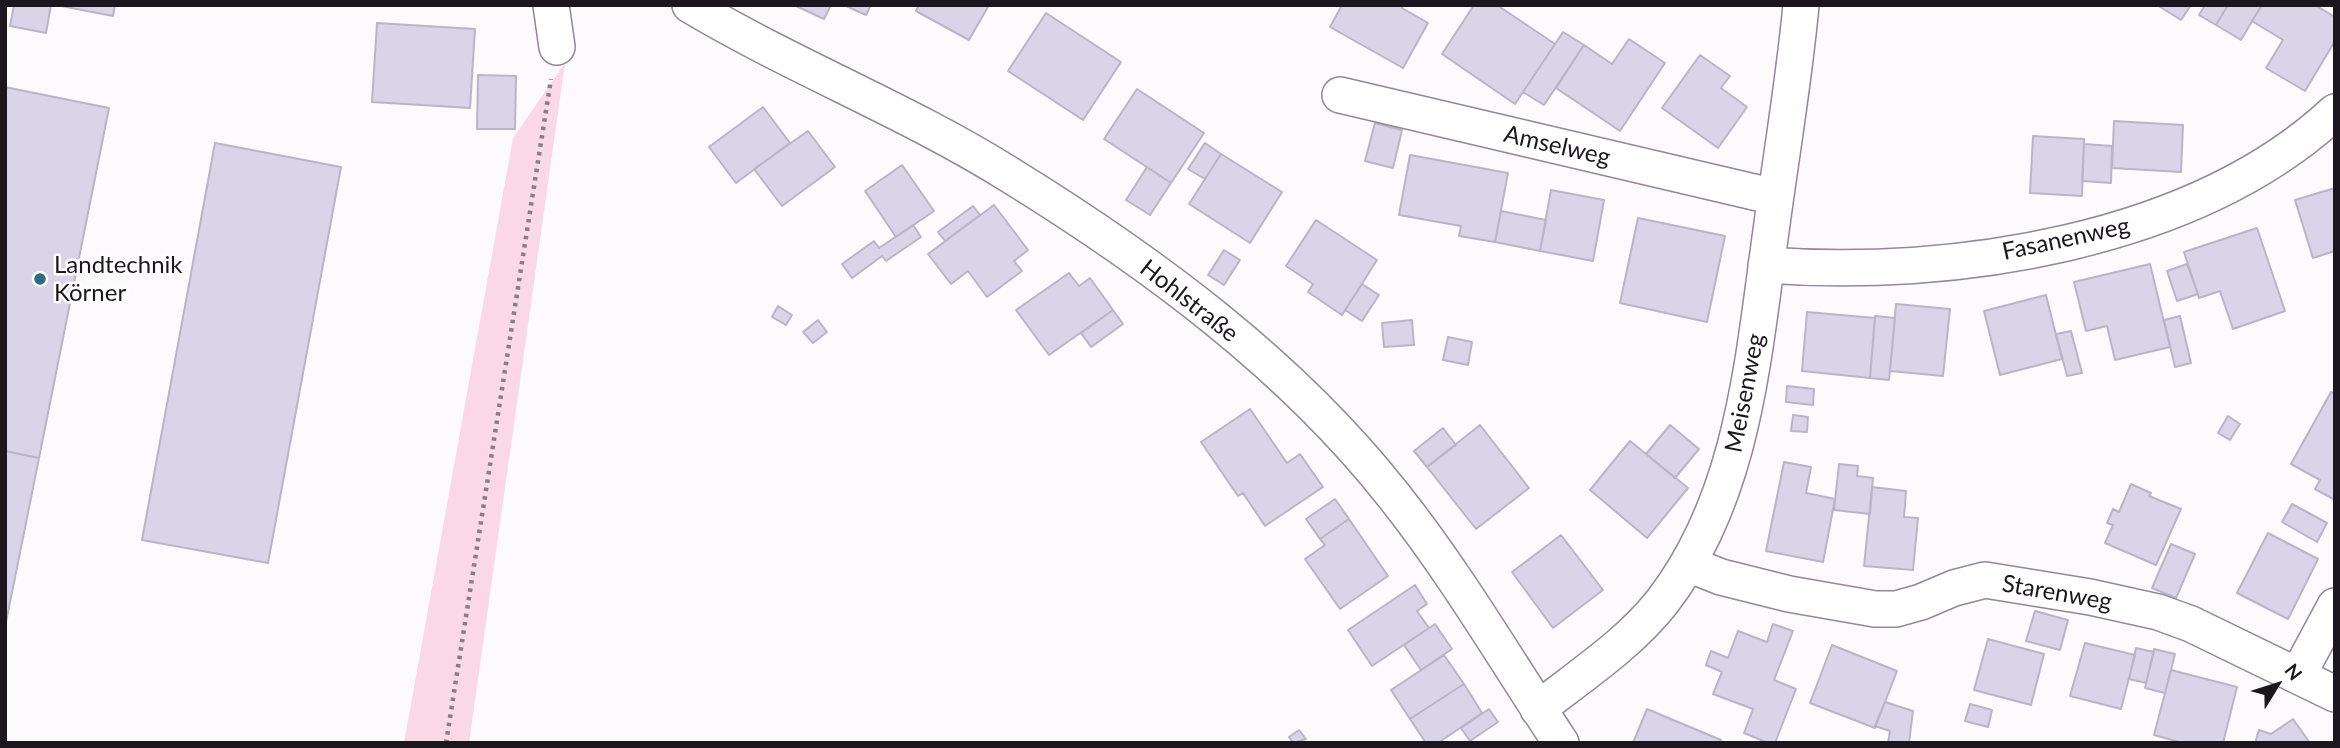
<!DOCTYPE html>
<meta charset="utf-8">
<style>
body{margin:0}
#map{position:relative;width:2340px;height:748px;overflow:hidden;background:#fdfafe;font-family:Lato,sans-serif}
canvas{display:block}
.frame{position:absolute;inset:0;border:7px solid #1c171e;pointer-events:none}
.north{position:absolute;left:2242px;top:650px;width:70px;height:70px;-webkit-text-stroke:5px #fff;paint-order:stroke;rotate:52deg;font-size:19px;font-weight:700;line-height:28px;text-align:center;color:#1c171e}
.north::after{content:'';display:block;margin:auto;width:24px;height:32px;background:#1c171e;clip-path:polygon(50% 0,100% 100%,50% 72%,0 100%)}
</style>
<div id="map">
<canvas width="2340" height="748"></canvas>
<div class="frame"></div>
<div class="north">N</div>
</div>
<script>
const ctx = document.querySelector('canvas').getContext('2d');
ctx.lineJoin = 'round';
function fillPath(path, color) {
  ctx.fillStyle = color;
  ctx.fill(path, 'evenodd');
}
function stroke(path, color, width, dash) {
  ctx.strokeStyle = color;
  ctx.lineWidth = width;
  ctx.lineCap = dash ? 'butt' : 'round';
  ctx.setLineDash(dash || []);
  ctx.stroke(path);
}
function label(font, color, halo, rows, align = 'center') {
  ctx.font = font + ' Lato,sans-serif';
  ctx.lineWidth = 5;
  ctx.setLineDash([]);
  ctx.textBaseline = 'middle';
  ctx.strokeStyle = halo;
  ctx.fillStyle = color;
  for (const [text, x, y, turn = 0] of rows) {
    ctx.save();
    ctx.translate(x, y);
    ctx.rotate((+turn || 0) * Math.PI / 180);
    ctx.textAlign = isNaN(turn) ? turn : align;
    if (halo) ctx.strokeText(text, 0, 0);
    ctx.fillText(text, 0, 0);
    ctx.restore();
  }
}
const green = new Path2D(`
 M565,63L469,743H404L513,138Z`);
const building = new Path2D(`
 M14,5H51L46,33L10,26Z
 M56,5H115L113,16Z
 M794,5H831L824,19Z
 M844,5H871L866,15Z
 M919,5H989L969,40L916,11Z
 M1342,5H1403L1402,8L1428,23L1403,68L1330,27Z
 M1474,5H1497L1555,44L1515,104L1442,54Z
 M2157,5H2191L2181,20Z
 M2205,5H2228L2216,25L2199,15Z
 M2228,5L2261,6L2241,40L2216,25Z
 M2262,5H2315L2335,17V41L2305,91L2266,68L2283,40L2252,21Z
 M1046,13L1121,62L1083,120L1008,71Z
 M377,23L475,29L470,108L372,102Z
 M1563,32L1584,45L1544,105L1523,92Z
 M1629,39L1665,63L1620,131L1556,88L1584,45L1612,64Z
 M1700,55L1730,76L1721,88L1747,107L1718,148L1662,108Z
 M478,75L516,76L515,129H477Z
 M5,87L109,108L39,458L5,451Z
 M1137,89L1204,133L1171,183L1104,139Z
 M763,107L790,143L736,183L709,147Z
 M2114,121L2183,125L2181,172L2112,168Z
 M1375,123L1402,130L1393,168L1365,161Z
 M808,131L835,167L782,206L754,169Z
 M2033,136L2084,139L2082,196L2030,193Z
 M215,143L341,167L268,563L142,540Z
 M1205,143L1221,154L1205,179L1188,169Z
 M2084,144L2112,146L2111,183L2082,181Z
 M1221,154L1282,192L1250,243L1189,204Z
 M1410,155L1508,173L1495,242L1459,236L1461,226L1399,215Z
 M902,165L934,211L896,237L865,191Z
 M1147,167L1171,183L1150,215L1126,200Z
 M2335,188V251L2313,258L2295,200Z
 M1551,190L1604,200L1593,261L1540,251Z
 M994,205L1028,250L1014,261L1022,271L987,297L968,271L951,284L928,254Z
 M973,206L980,215L945,241L938,232Z
 M1501,211L1546,220L1540,251L1495,242Z
 M1638,218L1725,236L1707,322L1620,303Z
 M1316,220L1377,260L1342,315L1308,292L1313,284L1286,266Z
 M913,225L921,237L886,261L882,256L852,278L842,264L874,241L879,248Z
 M2257,228L2285,311L2233,329L2220,291L2199,298L2184,252Z
 M1224,250L1240,260L1224,285L1208,275Z
 M2150,264L2170,347L2115,360L2107,326L2086,331L2074,282Z
 M2187,264L2198,294L2177,301L2167,271Z
 M1069,273L1079,286L1090,278L1113,310L1049,355L1016,310Z
 M1362,284L1379,295L1362,321L1345,310Z
 M2046,295L2062,359L2000,375L1984,311Z
 M1896,304L1950,309L1943,376L1890,371Z
 M778,306L792,315L786,325L772,317Z
 M1113,310L1123,324L1091,347L1081,333Z
 M1807,312L1875,318L1870,378L1802,371Z
 M1875,316L1895,318L1889,380L1870,378Z
 M2180,316L2191,363L2175,367L2164,320Z
 M818,320L827,332L813,343L803,332Z
 M1412,320L1414,345L1384,347L1382,323Z
 M2071,331L2082,373L2067,376L2056,334Z
 M1448,337L1472,342L1468,365L1443,360Z
 M1787,386L1814,389L1813,405L1786,402Z
 M2331,392L2335,394V500L2315,489L2320,480L2291,464Z
 M1250,409L1287,463L1300,454L1323,487L1265,526L1243,493L1238,496L1201,442Z
 M1793,415L1808,417L1807,432L1791,431Z
 M2228,416L2240,424L2230,440L2218,433Z
 M1480,425L1529,488L1476,529L1427,467Z
 M1670,425L1699,449L1675,478L1646,454Z
 M1443,428L1456,445L1427,467L1414,451Z
 M1630,441L1688,488L1647,538L1590,490Z
 M5,451L39,458L5,627Z
 M1784,462L1811,467L1806,493L1835,499L1823,562L1766,551Z
 M1839,464L1858,466L1857,476L1873,478L1870,514L1834,510Z
 M2131,484L2151,493L2149,496L2181,509L2156,565L2105,543L2113,525L2107,523L2113,509L2119,512Z
 M1872,487L1906,491L1904,517L1918,518L1913,570L1864,566Z
 M1335,499L1349,519L1320,539L1306,519Z
 M2292,504L2327,523L2317,542L2282,522Z
 M1349,519L1388,576L1340,609L1305,559L1325,545L1320,539Z
 M2268,533L2318,559L2288,619L2237,593Z
 M1561,535L1603,590L1553,628L1512,572Z
 M2171,544L2195,554L2176,598L2152,588Z
 M1415,585L1427,604L1417,611L1429,628L1372,666L1348,630Z
 M2035,611L2068,620L2060,650L2026,641Z
 M1435,624L1452,649L1421,670L1404,645Z
 M1773,624L1793,631L1774,680L1796,689L1775,743H1768L1744,733L1753,709L1713,694L1722,672L1706,665L1711,651L1728,658L1738,631L1767,642Z
 M1988,639L2044,654L2031,705L1974,690Z
 M2085,643L2135,655L2121,709L2070,696Z
 M1832,645L1897,671L1875,728L1810,703Z
 M2136,648L2154,652L2146,683L2129,679Z
 M2154,649L2175,654L2165,693L2145,688Z
 M1444,655L1464,684L1410,719L1391,690Z
 M2171,670L2237,687L2223,743H2183L2154,735Z
 M1464,684L1482,713L1438,743H1426L1410,719Z
 M1885,702L1913,711L1909,743H1888L1890,731L1875,726Z
 M1970,704L1992,710L1988,727L1965,721Z
 M1489,709L1498,722L1470,741L1461,728Z
 M1647,709L1721,740L1720,743H1633Z
 M2293,719L2310,743H2255L2259,730L2271,734Z
 M1299,730L1306,739L1293,743L1289,737Z`);
const path = new Path2D(`
 M446,743L551,79`);
const minor = new Path2D(`
 M551,5L557,47
 M690,5C794,67 908,111 1010,175C1151,262 1291,365 1394,496C1456,574 1506,660 1561,743
 M1340,95L1775,197
 M1766,265C1951,279 2194,243 2335,112
 M1688,564L1721,577L1789,594L1875,609H1896L1921,602L1954,588L1985,580L2090,597L2158,612L2191,624L2335,694
 M2298,675L2335,606
 M1538,709C1580,676 1629,644 1662,602C1744,496 1753,358 1771,231C1781,156 1794,81 1801,5`);
const markers = [
 [40,279,7,"#2e6a81"]
];
const streetNames = [
 ["Amselweg",1557,146,13],
 ["Fasanenweg",2066,239,-12],
 ["Hohlstraße",1189,301,38],
 ["Meisenweg",1745,393,-79],
 ["Starenweg",2057,593,10]
];
const poiNames = [
 ["Landtechnik",54,265],
 ["Körner",54,293]
];
fillPath(green, '#fbd8e5');
fillPath(building, '#dad4e9');
stroke(building, '#bab4c8', 2);
stroke(minor, '#948798', 38);
stroke(path, '#848086', 4.5, [3.5, 5]);
stroke(minor, '#fff', 35);
for (const [x, y, r, color] of markers) {
  const dot = new Path2D();
  dot.arc(x, y, r, 0, 2 * Math.PI);
  ctx.fillStyle = color;
  ctx.fill(dot);
  stroke(dot, '#fff', 2.5);
}
label('24px', '#1c171e', '#fff', streetNames);
label('24px', '#1c171e', '#fff', poiNames, 'left');
</script>
